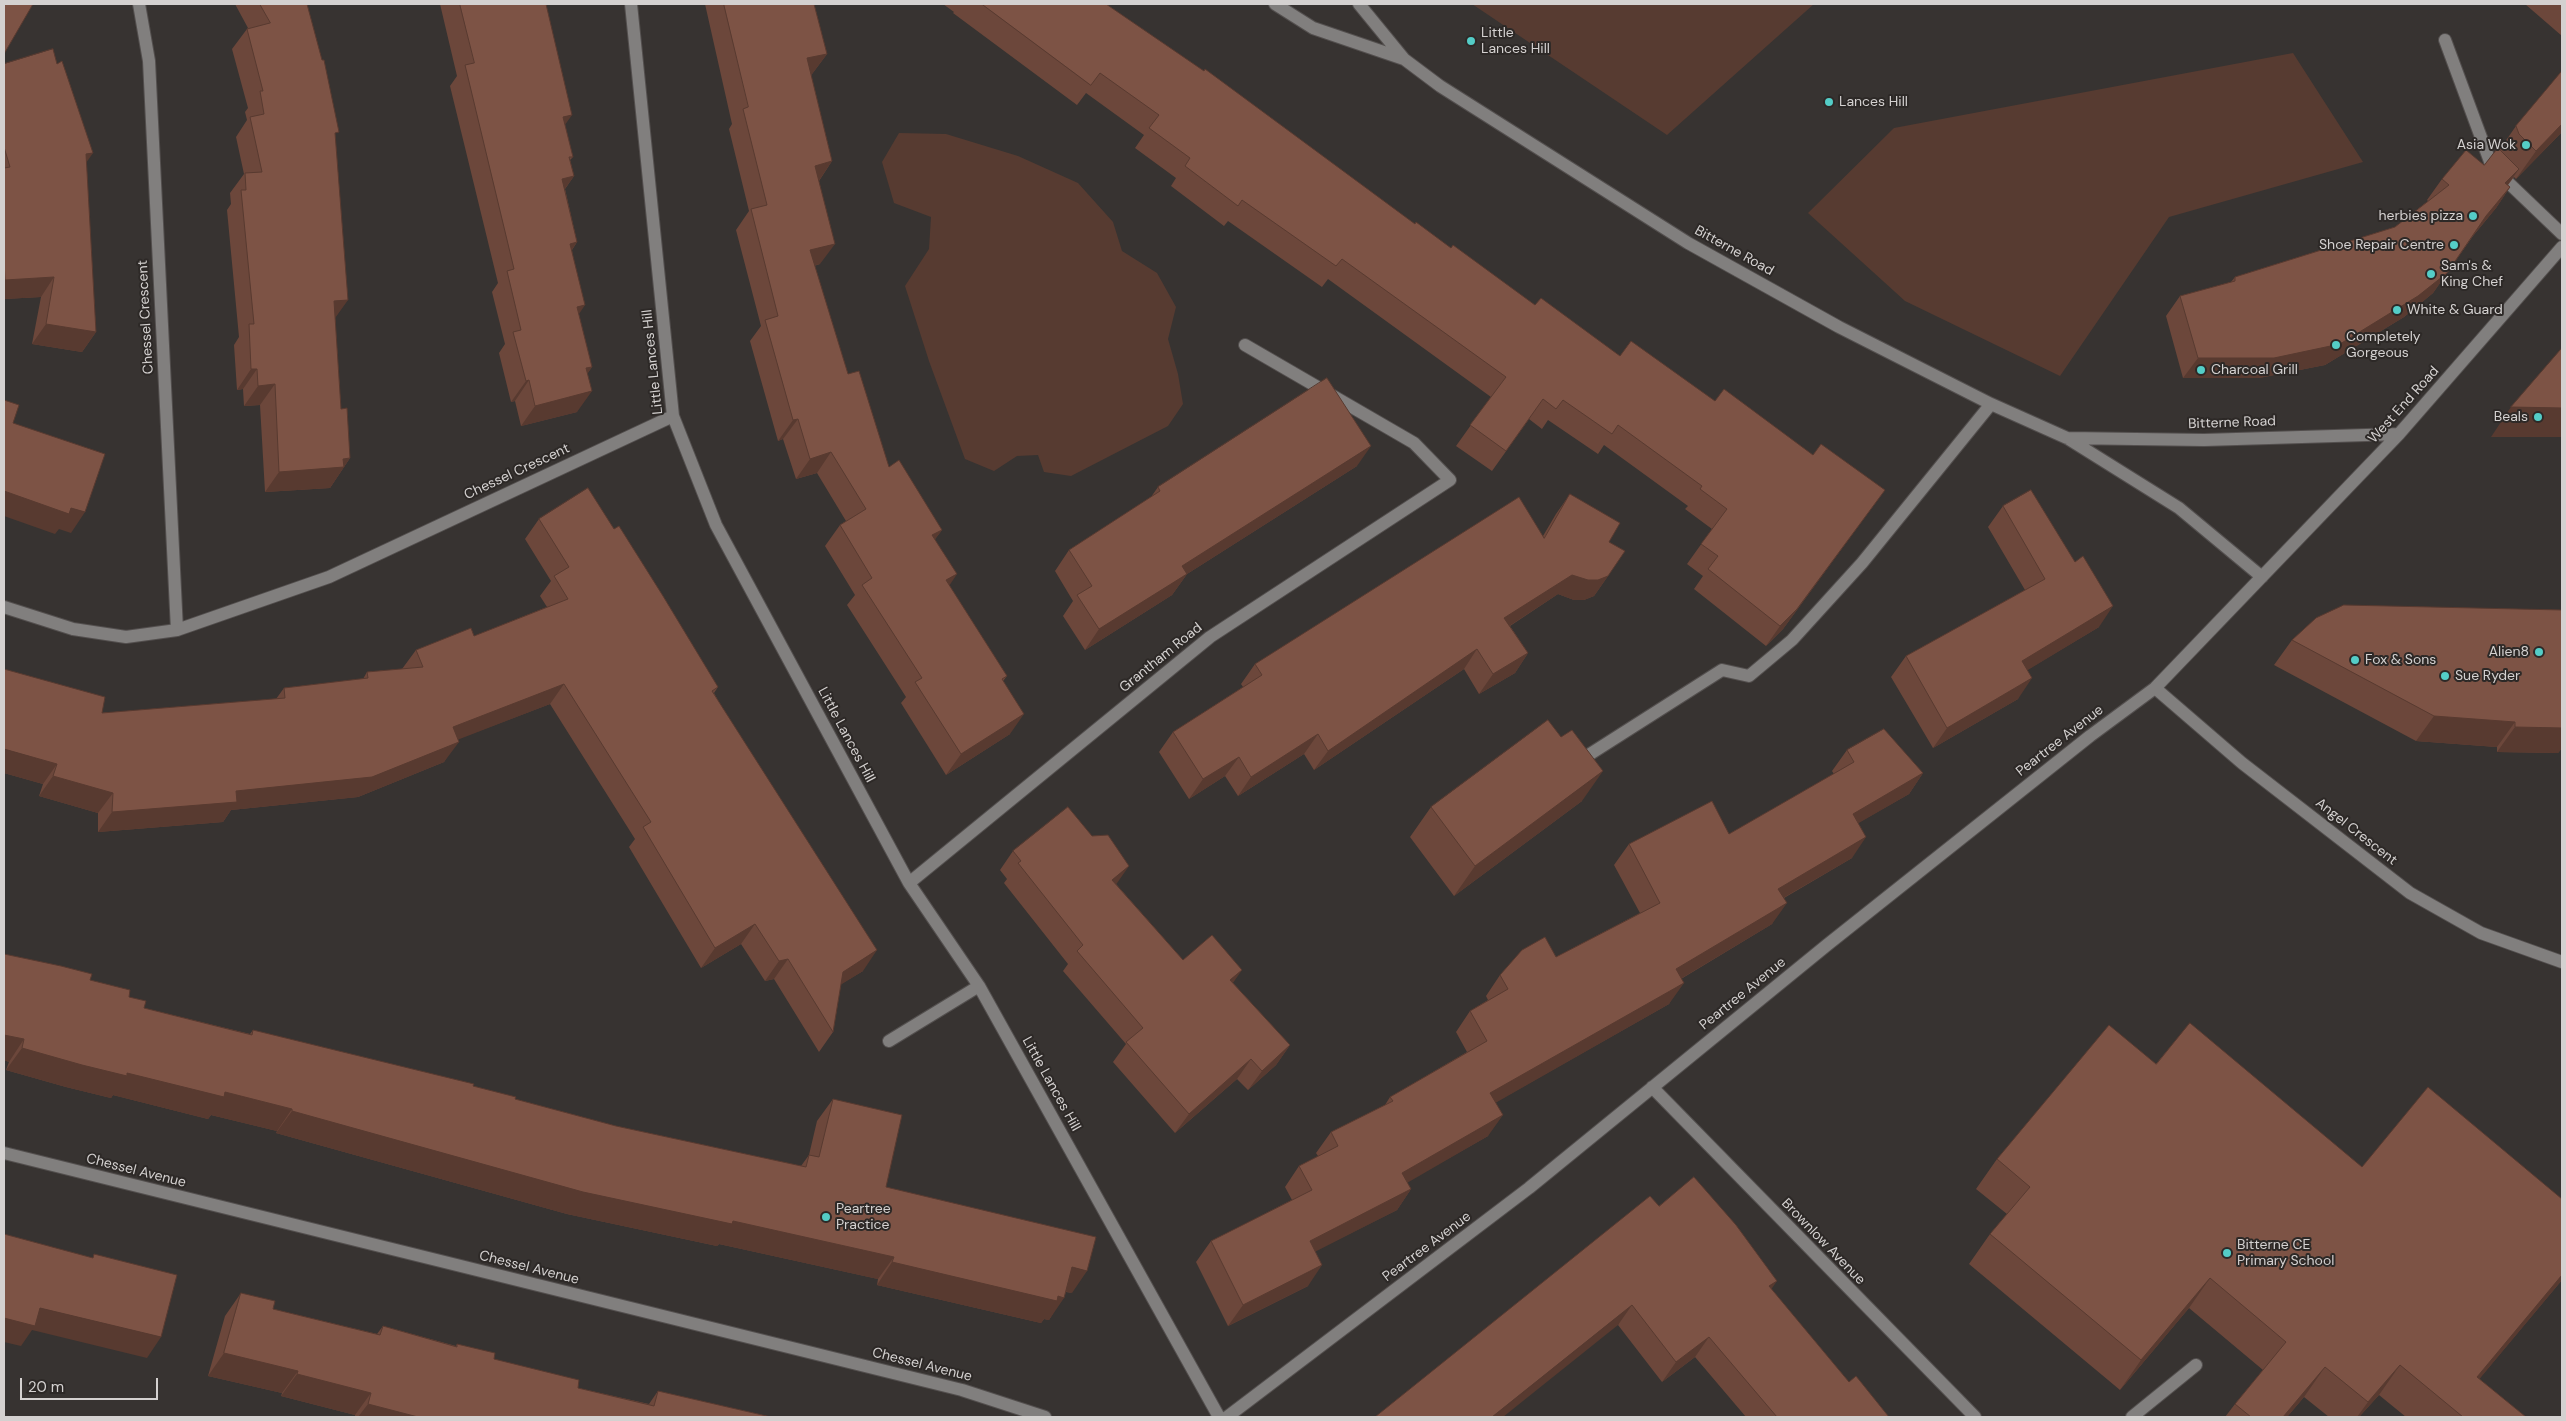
<!DOCTYPE html>
<style>
body{margin:0}
#map{position:relative;width:2566px;height:1421px;overflow:hidden;background:#373331;font-family:"DM Sans",sans-serif}
canvas{display:block}
.frame{position:absolute;inset:0;border:5px solid #d4d1d0;pointer-events:none}
.scale{position:absolute;left:20px;top:1378px;width:138px;height:22px;box-sizing:border-box;border:2px solid #d4d1d0;border-top:0;padding-left:6px;font-size:15px;line-height:18px;white-space:nowrap;color:#d4d1d0;-webkit-text-stroke:4px #2d2927;paint-order:stroke}
</style>
<div id="map">
<canvas width="2566" height="1421"></canvas>
<div class="frame"></div>
<div class="scale">20 m</div>
</div>
<script>
const ctx = document.querySelector('canvas').getContext('2d');
ctx.lineJoin = 'round';
function fillPath(path, color) {
  ctx.fillStyle = color;
  ctx.fill(path, 'evenodd');
}
function stroke(path, color, width, dash) {
  ctx.strokeStyle = color;
  ctx.lineWidth = width;
  ctx.lineCap = dash ? 'butt' : 'round';
  ctx.setLineDash(dash || []);
  ctx.stroke(path);
}
function label(font, color, halo, rows, align = 'center') {
  ctx.font = font + ' "DM Sans",sans-serif';
  ctx.lineWidth = 4;
  ctx.setLineDash([]);
  ctx.textBaseline = 'middle';
  ctx.strokeStyle = halo;
  ctx.fillStyle = color;
  for (const [text, x, y, turn = 0] of rows) {
    ctx.save();
    ctx.translate(x, y);
    ctx.rotate((+turn || 0) * Math.PI / 180);
    ctx.textAlign = isNaN(turn) ? turn : align;
    if (halo) ctx.strokeText(text, 0, 0);
    ctx.fillText(text, 0, 0);
    ctx.restore();
  }
}
const green = new Path2D(`
 M1472,4H1814L1667,135Z
 M2293,53L2363,162L2169,217L2060,376L1905,301L1808,213L1894,128Z
 M899,133L946,134L1018,156L1078,183L1113,222L1122,251L1157,273L1176,307L1168,339L1178,374L1183,404L1168,426L1071,476L1044,472L1038,455L1017,456L994,471L965,459L929,361L905,286L929,249L931,217L894,203L882,162Z`);
const minor = new Path2D(`
 M139,4L149,61L177,630
 M631,4L673,416L716,525L909,883L979,986L1219,1417
 M1275,4L1313,28L1404,59
 M1359,4L1404,59L1440,86L1688,243L1839,327L1991,404L2067,438L2179,508L2262,577
 M2445,40L2492,167L2562,234
 M2067,438L2204,440L2399,434
 M4,607L73,629L126,637L177,630L329,577L673,416
 M2155,688L2242,763L2410,893L2481,933L2562,962
 M1576,763L1722,670L1749,676L1792,640L1862,563L1991,404
 M909,883L1210,637L1450,480L1414,443L1245,345
 M889,1041L979,986
 M1652,1087L1975,1417
 M4,1153L962,1390L1045,1417
 M1227,1417L1529,1188L1827,945L2090,736L2155,688L2399,434L2562,247
 M2132,1417L2196,1365`);
const wall = new Path2D(`
 M235,4H308L307,5L335,137V318L341,409L350,458L330,488L265,492L260,405L244,406L243,389L237,390L234,345L239,337L227,210L231,204L230,193L244,174L236,137L247,120L245,112L248,108L232,49L247,29L248,28Z
 M440,4H546L565,125L573,157L570,160L574,176L565,189L577,242L572,250L578,314L592,367L587,374L577,412L521,426L515,401L511,402L499,353L505,344L492,292L498,283L450,86L457,76Z
 M705,4H814L827,54L812,74L811,75L832,161L819,181L820,264L814,266L848,374L889,467L942,530L935,539L949,585L1007,676L1003,681L1010,734L946,775L901,703L906,697L847,605L855,595L825,546L840,525L846,521L817,473L796,479L783,439L778,441L750,341L761,326L736,230L749,211L729,129L732,124Z
 M943,4H1106L1414,224L1535,305L1620,356L1715,401L1870,510L1783,629L1766,646L1694,589L1703,576L1687,564L1712,529L1685,509L1688,506L1604,445L1598,454L1548,420L1542,429L1529,419L1492,471L1456,446L1491,397L1328,279L1322,287L1228,221L1224,226L1171,186L1176,178L1135,148L1144,135L1086,93L1077,105L953,13L954,12Z
 M2525,4H2562V36Z
 M4,64L86,162L96,332L82,352L32,344L41,297L4,299Z
 M2562,71V132L2516,179L2514,177L2508,185L2510,187L2496,208L2473,236L2433,293L2404,317L2325,365L2259,378H2183L2166,316L2180,296L2231,282L2235,277L2395,227L2428,201L2427,200L2442,179L2484,165L2500,149L2516,126Z
 M1357,466L1187,574L1172,595L1085,650L1063,616L1073,601L1055,571L1069,550L1151,497L1158,487Z
 M1570,494L1609,542L1608,576L1594,596L1584,600H1574L1558,594L1510,626L1528,653L1515,673L1479,694L1464,669L1314,770L1304,754L1238,796L1225,776L1189,799L1159,752L1173,732L1243,687L1241,684L1255,664L1543,536L1556,514Z
 M2003,506L2099,627L2027,670L2018,699L1933,748L1891,677L1906,656L2025,590L1988,527Z
 M539,519L614,529L718,687L714,693L863,971L841,984L833,1032L819,1052L774,979L765,981L741,944L701,968L629,847L635,839L550,704L458,739L444,762L358,797L231,810L223,822L98,832V813L39,796L43,784L4,773L102,713L276,699L284,688L363,679L367,672L402,669L416,650L474,636L547,607L540,596L551,581L525,539Z
 M2344,605L2562,748L2558,753L2497,752V747L2416,741L2274,665L2292,640Z
 M1847,750L1923,773L1909,794L1858,823L1852,858L1784,898L1772,924L1681,979L1669,1004L1496,1102L1488,1136L1407,1182L1411,1189L1397,1210L1315,1251L1308,1286L1228,1326L1196,1262L1211,1241L1292,1200L1285,1187L1299,1166L1318,1156L1316,1153L1331,1132L1385,1105L1390,1097L1467,1052L1456,1032L1470,1011L1488,1000L1486,996L1500,975L1556,957L1640,913L1614,865L1629,844L1729,834L1834,774L1832,771Z
 M1582,801L1454,896L1410,837L1431,807Z
 M1013,851L1116,884L1183,960L1233,983L1290,1045L1276,1065L1248,1090L1237,1079L1175,1133L1113,1062L1126,1044L1063,971L1068,964L1004,883L1007,879L1000,870Z
 M4,954L90,980L129,997L144,1008L250,1034L253,1030L473,1086L515,1099L616,1126L801,1166L809,1155L817,1121L833,1099L886,1187L1072,1293L1066,1292L1049,1320L1044,1319L1041,1323L877,1285L878,1279L719,1244L717,1246L567,1214L276,1133L277,1131L211,1115L208,1119L113,1095L111,1098L66,1087L6,1070L9,1062L4,1060Z
 M2156,1064L2362,1167L2562,1280L2479,1379L2526,1417H2406L2379,1395L2359,1417H2329L2304,1397L2287,1417H2225L2235,1404L2263,1370L2189,1308L2120,1390L1969,1264L1990,1234L2007,1214L1976,1189L1997,1159Z
 M1659,1206L1771,1289L1849,1382L1889,1417H1746L1695,1357L1662,1382L1618,1325Z
 M241,1293L273,1309L377,1334L383,1326L456,1346L457,1344L494,1359L578,1388L649,1404L658,1391L771,1417H355V1415L281,1396L282,1393L208,1376L225,1316Z`);
const shadedWall = new Path2D(`
 M827,54L812,74L792,79L807,58Z
 M572,115L557,136L563,117Z
 M2562,124V132L2516,179L2536,151Z
 M93,153L79,173L86,154Z
 M832,161L818,182L815,166Z
 M2519,169L2504,190L2505,183Z
 M574,176L559,197L562,179Z
 M2510,187L2496,208L2472,237L2486,216Z
 M577,242L563,263L570,244Z
 M835,244L820,264L795,270L810,250Z
 M2447,273L2433,293L2404,317L2325,365L2259,378H2183L2198,358Z
 M54,277L41,297L4,299V281L5,280Z
 M348,300L333,321L334,301Z
 M585,305L571,326L577,307Z
 M46,324L96,332L82,352L32,344Z
 M592,367L578,387L586,368Z
 M251,369H257L243,389L237,390Z
 M529,380L515,401L511,402L526,381Z
 M275,384L260,405L244,406L258,386Z
 M592,391L577,412L521,426L535,406Z
 M2511,407L2562,408V437H2491Z
 M798,419L783,439L778,441L793,420Z
 M1371,446L1357,466L1187,574L1172,595L1085,650L1099,629L1182,566Z
 M831,452L817,473L796,479L810,459Z
 M350,458L330,488L265,492L279,472Z
 M1885,490L1783,629L1766,646L1780,626Z
 M4,491L71,508L85,512L71,533L59,529L55,534L4,516Z
 M942,530L927,550L932,535Z
 M957,574L943,595L946,580Z
 M1572,575L1608,576L1594,596L1584,600H1574L1558,594L1491,638L1504,618Z
 M2113,606L2099,627L2008,682L2022,661Z
 M1477,649L1464,669L1314,770L1328,751Z
 M1528,653L1515,673L1479,694L1493,674Z
 M2032,678L2018,699L1933,748L1947,728Z
 M564,684L550,704L439,747L453,727Z
 M1024,714L1010,734L946,775L961,754Z
 M2434,716L2515,722L2497,747L2416,741Z
 M2515,727L2562,728V748L2558,753L2497,752Z
 M1318,734L1304,754L1238,796L1251,777Z
 M459,742L444,762L358,797L231,810L223,822L98,832L112,812L236,791Z
 M4,749L57,764L43,784L4,773Z
 M1239,757L1225,776L1189,799L1203,779Z
 M1603,771L1582,801L1454,896L1475,866Z
 M1923,773L1909,794L1838,835L1853,814Z
 M53,776L113,793L98,813L39,796Z
 M1866,837L1852,858L1764,909L1778,889Z
 M1129,866L1115,886L1112,880Z
 M1787,903L1772,924L1662,990L1676,969Z
 M755,924L741,944L701,968L715,948Z
 M877,950L863,971L829,992L843,972Z
 M788,959L774,979L765,981L779,961Z
 M1242,970L1228,990L1230,980Z
 M1684,983L1669,1004L1476,1114L1490,1093Z
 M4,1035L24,1039L9,1062L4,1060Z
 M1290,1045L1276,1065L1248,1090L1262,1071Z
 M22,1048L127,1073L225,1092L292,1109L277,1131L211,1115L208,1119L113,1095L111,1098L66,1087L6,1070Z
 M1251,1059L1237,1079L1175,1133L1189,1114Z
 M292,1111L733,1221L894,1257L878,1279L719,1244L717,1246L567,1214L276,1133Z
 M1503,1115L1488,1136L1388,1194L1402,1173Z
 M1411,1189L1397,1210L1295,1262L1310,1241Z
 M892,1262L1058,1296L1064,1298L1049,1320L1044,1319L1041,1323L877,1285Z
 M1322,1265L1308,1286L1228,1326L1243,1305Z
 M1072,1267L1087,1271L1072,1293L1056,1289Z
 M2562,1275V1280L2456,1407L2477,1377Z
 M2210,1278L2189,1308L2120,1390L2141,1360Z
 M1777,1281L1763,1301L1769,1286Z
 M1632,1305L1618,1325L1503,1417H1492Z
 M40,1308L161,1337L147,1358L32,1330L21,1346L4,1342V1318Z
 M1709,1337L1695,1357L1662,1382L1676,1362Z
 M224,1353L298,1371L282,1393L208,1376Z
 M2400,1365L2379,1395L2359,1417H2357L2368,1402Z
 M2325,1367L2304,1397L2287,1417H2283Z
 M297,1374L371,1393L355,1415L281,1396Z
 M368,1404L418,1417H358Z`);
const building = new Path2D(`
 M4,4H33L4,54Z
 M260,4H307L322,60H324L339,132L335,133L348,300L334,301L341,409L347,408L350,458L343,459L344,467L279,472L275,384L258,386L257,369H251L249,324H254L241,190H246L245,173L262,172L250,117L264,114L260,91H263L247,29L270,23Z
 M460,4H546L572,115L563,117L573,157H569L574,176L562,179L577,242L570,244L585,305L577,307L592,367L586,368L592,391L535,406L529,380L526,381L513,332L521,330L507,271L514,269L465,65L474,63Z
 M724,4H814L827,54L807,58L832,161L815,166L835,244L810,250L848,374L859,371L889,467L899,460L942,530L932,535L957,574L946,580L1007,676L1002,679L1024,714L961,754L915,682L922,678L862,585L872,578L840,525L866,509L831,452L810,459L798,419L793,420L765,320L778,316L751,209L767,205L743,109L748,107Z
 M982,4H1106L1204,71L1205,69L1415,224L1416,222L1451,248L1453,245L1535,305L1541,298L1620,356L1631,341L1715,401L1724,389L1813,455L1821,444L1885,490L1797,609L1780,626L1708,569L1718,556L1701,544L1727,509L1700,489L1702,486L1618,425L1612,434L1563,400L1556,409L1543,399L1506,451L1470,425L1506,377L1342,259L1336,266L1242,200L1238,206L1185,166L1190,158L1149,128L1159,115L1100,73L1091,85Z
 M53,49L57,64L62,61L93,153L86,154L96,332L46,324L54,277L5,280L4,261V168L10,167L4,147V64Z
 M2562,71V124L2536,151L2519,134L2516,126Z
 M2498,148L2519,169L2505,183L2510,187L2486,216L2447,273L2418,296L2340,344L2274,358H2198L2180,296L2235,281V277L2395,227L2449,185L2442,179L2466,150L2484,165Z
 M2562,348V408L2511,407Z
 M1327,378L1371,446L1182,566L1187,574L1099,629L1077,595L1092,586L1069,550L1160,491L1158,487Z
 M4,400L19,405L13,423L105,454L85,512L71,508L69,514L4,491Z
 M588,488L614,529L619,526L663,596L718,687L712,691L877,950L843,972L833,1032L788,959L779,961L755,924L715,948L643,827L651,822L564,684L453,727L459,742L372,777L236,791L237,802L112,812L113,793L53,776L57,764L4,749V669L105,697L102,713L285,698L284,688L368,678L367,672L423,667L416,650L471,628L474,636L568,599L554,576L569,567L539,519Z
 M2031,490L2075,562L2083,556L2113,606L2022,661L2032,678L1947,728L1906,656L2045,579L2003,506Z
 M1570,494L1620,523L1609,542L1625,551L1608,576L1598,580H1588L1572,575L1504,618L1528,653L1493,674L1477,649L1328,751L1318,734L1251,777L1239,757L1203,779L1173,732L1262,675L1255,664L1519,497L1544,538Z
 M2344,605L2562,610V728L2515,727V722L2434,716L2292,640L2316,618Z
 M1548,720L1561,737L1572,730L1603,771L1475,866L1431,807Z
 M1884,729L1923,773L1853,814L1866,837L1778,889L1787,903L1676,969L1684,983L1490,1093L1503,1115L1402,1173L1411,1189L1310,1241L1322,1265L1243,1305L1211,1241L1312,1190L1299,1166L1338,1146L1331,1132L1393,1101L1390,1097L1487,1041L1470,1011L1508,989L1500,975L1522,950L1545,937L1556,957L1660,903L1629,844L1712,801L1729,834L1854,762L1847,750Z
 M1068,807L1092,836L1108,835L1129,866L1112,880L1183,960L1212,935L1242,970L1230,980L1290,1045L1262,1071L1251,1059L1189,1114L1126,1042L1143,1028L1077,951L1083,945L1018,863L1021,861L1013,851Z
 M4,954L61,966L92,974L90,980L130,990L129,997L146,1001L144,1008L252,1035L253,1030L474,1084L473,1086L516,1097L515,1099L616,1126L806,1167L809,1155L819,1157L833,1099L902,1115L886,1187L1096,1237L1087,1271L1072,1267L1064,1298L1058,1296L1057,1301L892,1262L894,1257L733,1221L732,1224L583,1192L292,1111V1109L225,1092L224,1097L127,1073V1076L82,1065L22,1048L24,1039L4,1035Z
 M2190,1023L2362,1167L2428,1087L2562,1199V1275L2477,1377L2526,1417H2463L2400,1365L2368,1402L2325,1367L2283,1417H2251L2235,1404L2286,1342L2210,1278L2141,1360L1990,1234L2030,1187L1997,1159L2109,1025L2156,1064Z
 M1694,1177L1736,1225L1777,1281L1769,1286L1849,1382L1856,1376L1889,1417H1777L1709,1337L1676,1362L1632,1305L1492,1417H1375L1650,1196L1659,1206Z
 M4,1234L93,1258L94,1254L177,1275L161,1337L40,1308L35,1326L4,1318Z
 M241,1293L275,1301L273,1309L380,1335L383,1326L457,1347V1344L495,1353L494,1359L579,1380L578,1388L654,1406L658,1391L771,1417H418L368,1404L371,1393L297,1374L298,1371L224,1353Z`);
const markers = [
 [1471,41,5,"#54cdc7"],
 [1829,102,5,"#54cdc7"],
 [2526,145,5,"#54cdc7"],
 [2473,216,5,"#54cdc7"],
 [2454,245,5,"#54cdc7"],
 [2431,274,5,"#54cdc7"],
 [2397,310,5,"#54cdc7"],
 [2336,345,5,"#54cdc7"],
 [2201,370,5,"#54cdc7"],
 [2538,417,5,"#54cdc7"],
 [2539,652,5,"#54cdc7"],
 [2355,660,5,"#54cdc7"],
 [2445,676,5,"#54cdc7"],
 [826,1217,5,"#54cdc7"],
 [2227,1253,5,"#54cdc7"]
];
const poiNames = [
 ["Little",1481,33],
 ["Lances Hill",1481,49],
 ["Lances Hill",1839,102],
 ["Asia Wok",2516,145,"right"],
 ["herbies pizza",2463,216,"right"],
 ["Shoe Repair Centre",2444,245,"right"],
 ["Sam's &",2441,266],
 ["King Chef",2441,282],
 ["White & Guard",2407,310],
 ["Completely",2346,337],
 ["Gorgeous",2346,353],
 ["Charcoal Grill",2211,370],
 ["Beals",2528,417,"right"],
 ["Alien8",2529,652,"right"],
 ["Fox & Sons",2365,660],
 ["Sue Ryder",2455,676],
 ["Peartree",836,1209],
 ["Practice",836,1225],
 ["Bitterne CE",2237,1245],
 ["Primary School",2237,1261]
];
const streetNames = [
 ["Bitterne Road",1734,251,29],
 ["Chessel Crescent",146,317,-93],
 ["Little Lances Hill",653,362,-96],
 ["West End Road",2404,405,-48],
 ["Bitterne Road",2232,423,-2],
 ["Chessel Crescent",517,472,-25],
 ["Grantham Road",1161,658,-39],
 ["Little Lances Hill",846,735,62],
 ["Peartree Avenue",2060,741,-38],
 ["Angel Crescent",2356,832,38],
 ["Peartree Avenue",1743,994,-39],
 ["Little Lances Hill",1051,1084,61],
 ["Chessel Avenue",136,1171,14],
 ["Brownlow Avenue",1823,1242,46],
 ["Peartree Avenue",1427,1247,-37],
 ["Chessel Avenue",529,1268,14],
 ["Chessel Avenue",922,1365,14]
];
fillPath(green, '#573b31');
stroke(minor, '#534f4e', 14);
stroke(minor, '#817f7e', 12);
fillPath(wall, '#6c473b');
fillPath(shadedWall, '#583a30');
fillPath(building, '#7d5345');
stroke(building, '#583a30', 1);
for (const [x, y, r, color] of markers) {
  const dot = new Path2D();
  dot.arc(x, y, r, 0, 2 * Math.PI);
  ctx.fillStyle = color;
  ctx.fill(dot);
  stroke(dot, '#2d2927', 2);
}
label('14px', '#d4d1d0', '#2d2927', poiNames, 'left');
label('14px', '#d4d1d0', '#2d2927', streetNames);
</script>
